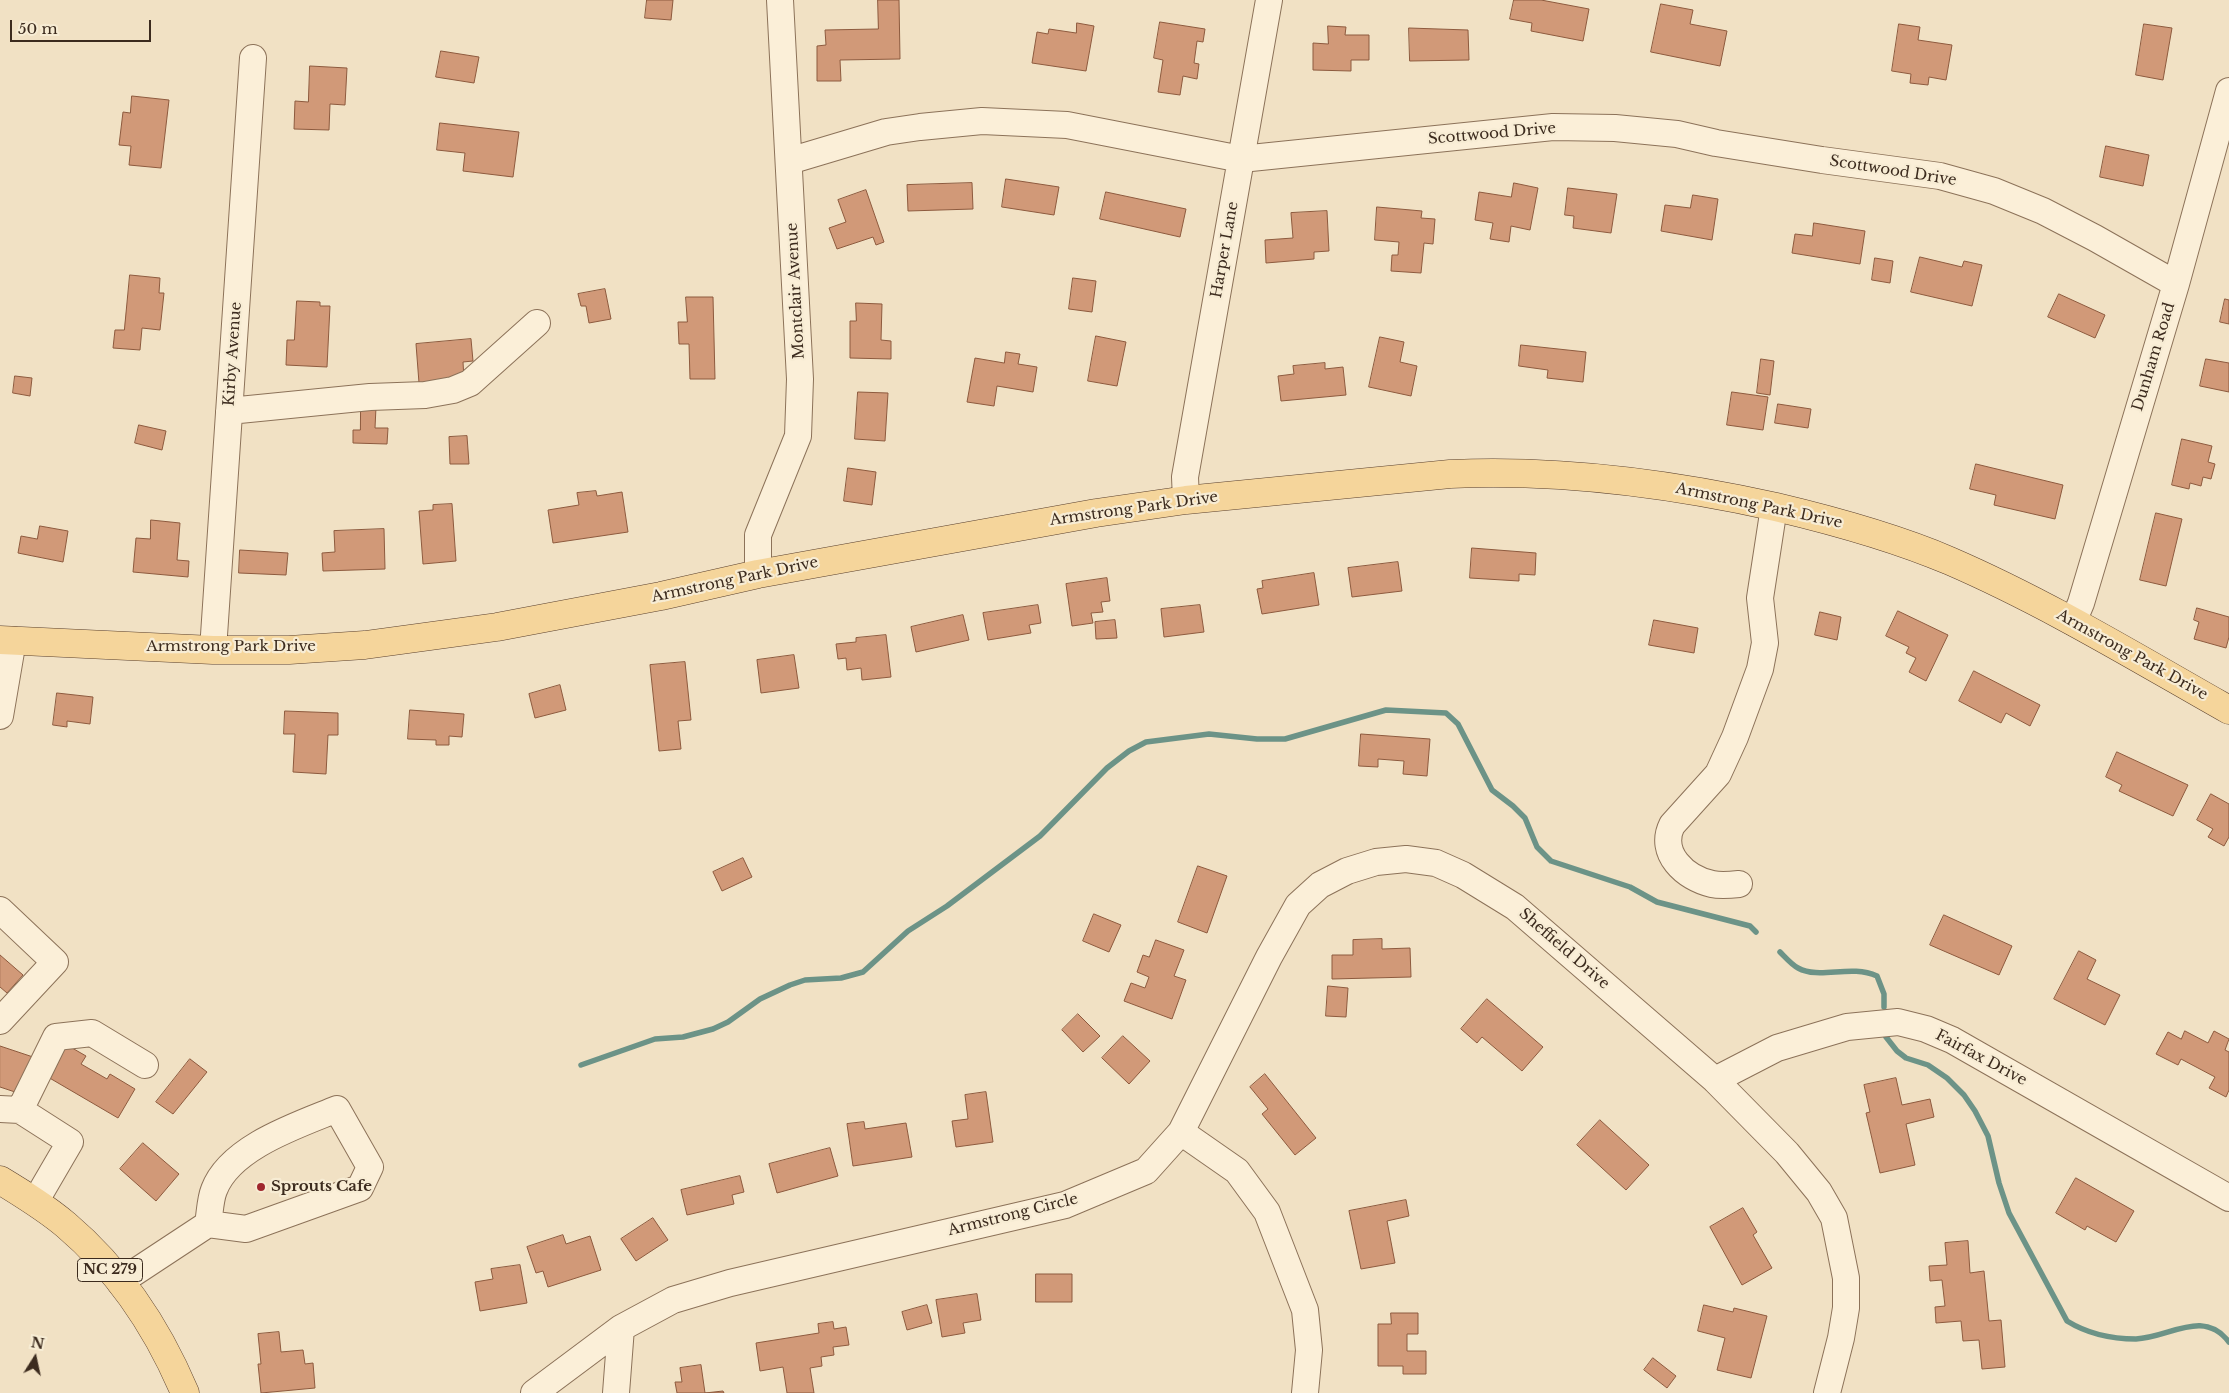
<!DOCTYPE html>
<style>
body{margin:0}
#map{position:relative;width:2229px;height:1393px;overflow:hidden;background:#f1e1c4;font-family:"Libre Baskerville",serif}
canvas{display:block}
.north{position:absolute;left:10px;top:1333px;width:50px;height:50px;-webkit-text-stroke:4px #f7ecd4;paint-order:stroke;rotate:10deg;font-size:14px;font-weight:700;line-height:20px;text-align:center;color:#3c2b1e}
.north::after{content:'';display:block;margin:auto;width:18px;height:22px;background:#3c2b1e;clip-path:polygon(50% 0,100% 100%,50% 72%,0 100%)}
.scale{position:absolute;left:10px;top:20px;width:141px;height:22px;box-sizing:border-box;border:2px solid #3c2b1e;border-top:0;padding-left:6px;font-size:15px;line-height:18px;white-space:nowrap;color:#3c2b1e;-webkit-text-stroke:4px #f7ecd4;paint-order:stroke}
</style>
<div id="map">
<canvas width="2229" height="1393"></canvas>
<div class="north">N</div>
<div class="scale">50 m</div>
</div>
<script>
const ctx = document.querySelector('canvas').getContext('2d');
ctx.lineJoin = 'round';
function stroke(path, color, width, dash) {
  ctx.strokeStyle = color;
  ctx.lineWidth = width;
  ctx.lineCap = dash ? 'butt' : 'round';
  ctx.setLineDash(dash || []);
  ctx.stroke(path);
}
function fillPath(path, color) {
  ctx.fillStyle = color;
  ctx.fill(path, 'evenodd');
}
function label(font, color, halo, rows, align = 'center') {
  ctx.font = font + ' "Libre Baskerville",serif';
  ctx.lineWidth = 4.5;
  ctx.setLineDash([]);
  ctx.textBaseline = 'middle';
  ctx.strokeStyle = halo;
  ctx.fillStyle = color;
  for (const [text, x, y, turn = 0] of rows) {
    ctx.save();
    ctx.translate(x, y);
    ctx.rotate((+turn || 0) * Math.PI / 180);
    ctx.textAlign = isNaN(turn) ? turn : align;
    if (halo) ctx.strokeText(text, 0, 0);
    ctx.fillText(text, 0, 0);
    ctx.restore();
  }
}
const stream = new Path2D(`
 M1780,952C1785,957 1792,965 1798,968C1820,980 1850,964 1877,976L1884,994V1007
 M1886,1037L1897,1051L1906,1058L1928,1065L1947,1078L1964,1095L1975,1111L1988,1136L1999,1183L2009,1213L2067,1321C2088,1334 2112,1339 2136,1339C2169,1338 2203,1308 2229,1342
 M581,1065L655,1039L683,1037L713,1029L728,1022L760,999L790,985L805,980L841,978L863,972L908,931L947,906L1040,836L1107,768L1129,751L1146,742L1209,734L1257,739H1285L1386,710L1446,713L1458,724L1492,790L1513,806L1525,818L1537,847L1551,861L1630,887L1657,902L1750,926L1756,932`);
const building = new Path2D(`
 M647,0H673L671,20L645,18Z
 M878,0H899L900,59L840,60L841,81H817V46L826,45L825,30L878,29Z
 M1514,0H1541L1589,9L1583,41L1531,31L1532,23L1510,19Z
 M1661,4L1693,10L1690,24L1727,31L1720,66L1651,52Z
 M1160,22L1205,29L1203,42L1197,41L1194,63L1199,64L1197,79L1183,76L1180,95L1158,92L1163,60L1154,58Z
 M1077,23L1094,26L1086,71L1032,63L1037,32L1048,34L1049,29L1076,33Z
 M1899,24L1920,27L1918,40L1952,45L1946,80L1929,77L1928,85L1910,83L1911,74L1892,71Z
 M2144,24L2172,28L2163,80L2136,75Z
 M1328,26L1346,27L1345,35H1369V60H1351V71L1313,70V43L1328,44Z
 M1409,28L1468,30L1469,60L1410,61Z
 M441,51L479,57L474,83L436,77Z
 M310,66L347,68L345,105L330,104L329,130L294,129L295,101L308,102Z
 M132,96L169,100L161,168L129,165L131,146L119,145L123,112L130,113Z
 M440,123L519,132L513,177L463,171L465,153L437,150Z
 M2106,146L2149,155L2143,186L2100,177Z
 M1006,179L1059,187L1054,215L1002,207Z
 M972,183L973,209L908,211L907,185Z
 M1514,183L1538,188L1530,230L1511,226L1509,242L1490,239L1493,223L1475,220L1479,192L1511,197Z
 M1568,188L1617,194L1611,233L1573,228L1574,216L1565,215Z
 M866,190L884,242L876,245L873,237L837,249L829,228L846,222L838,200Z
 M1106,192L1186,209L1180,237L1100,219Z
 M1693,195L1718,199L1712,240L1661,231L1665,205L1690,208Z
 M1377,207L1422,211L1421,218L1435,219L1433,244L1424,243L1421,273L1391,271L1392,255H1398L1399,242L1375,240Z
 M1327,211L1329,251L1314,252V259L1266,263L1265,240L1293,238L1291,213Z
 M1814,223L1865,231L1860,264L1792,253L1795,234L1812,236Z
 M1920,257L1962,267L1964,261L1982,265L1972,306L1911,292Z
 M1875,258L1893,261L1890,283L1872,280Z
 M130,275L160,278L159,293H164L160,330L142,328L140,350L113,348L115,330H124Z
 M1073,278L1096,281L1092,312L1069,309Z
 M605,289L611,319L589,323L586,306H581L578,294Z
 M2059,294L2105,315L2095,338L2048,317Z
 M686,297H713L715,379H690L689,344H679L678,322H687Z
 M2225,299L2229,300V324L2220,322Z
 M297,301L320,302V306H330L327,367L286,365L287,340H294Z
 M856,303L882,304L881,340L891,341V359L850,358V321H856Z
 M1096,336L1126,342L1117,386L1088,381Z
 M1380,337L1404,342L1400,362L1417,366L1411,396L1369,387Z
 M471,339L473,361L463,362L464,379L419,383L416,344Z
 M1521,345L1586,352L1583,382L1547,378L1548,370L1519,366Z
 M1006,352L1020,354L1018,364L1037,367L1033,392L997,386L994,406L967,402L975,358L1004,363Z
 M1761,359L1774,361L1770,395L1757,393Z
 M2206,359L2229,363V392L2200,386Z
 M1325,363V369L1343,367L1346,395L1281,401L1278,376L1294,374L1293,366Z
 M15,376L32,378L30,396L13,393Z
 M858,392L888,393L885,441L855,439Z
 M1732,392L1768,397L1763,430L1727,425Z
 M1778,404L1811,409L1808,428L1775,423Z
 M361,406L376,407L375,428H388L387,444L353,443V430H360Z
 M139,425L166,431L162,450L135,443Z
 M467,436L469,464H450L449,437Z
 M2182,439L2212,446L2208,462L2215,464L2211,479L2203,477L2201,486L2190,483L2189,489L2172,485Z
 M1976,464L2063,485L2055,519L1994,505L1996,495L1970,489Z
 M848,468L876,472L872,505L844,501Z
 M596,491L597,496L622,492L628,532L553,543L548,510L579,505L577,493Z
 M452,504L456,561L423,564L419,511L433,510V505Z
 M2156,513L2182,519L2166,586L2140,580Z
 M151,520L180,523L177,560L189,561L188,577L133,572L136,538L150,539Z
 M40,526L68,531L63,562L18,553L21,536L37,539Z
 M384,529L385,569L323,571L322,553L335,552L334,531Z
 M1472,548L1536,553L1535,575L1519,574V581L1470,578Z
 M240,550L288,553L286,575L239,573Z
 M1398,562L1402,591L1352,597L1348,568Z
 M1314,573L1319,605L1262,614L1257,589L1263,588L1262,581Z
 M1107,578L1110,601L1101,602L1103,612L1091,613L1093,623L1072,626L1066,584Z
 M1038,605L1041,623L1029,625L1031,633L988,640L983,613Z
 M1200,605L1204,632L1164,637L1161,609Z
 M2197,608L2229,617V637L2226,648L2194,639L2199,622L2194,620Z
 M1898,611L1948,635L1926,681L1909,672L1916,658L1906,653L1909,647L1886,636Z
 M1820,612L1841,617L1837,640L1815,635Z
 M963,615L969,640L916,652L911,627Z
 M1115,620L1117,638L1096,639L1095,622Z
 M1654,620L1698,628L1694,653L1649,645Z
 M886,635L891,677L862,680L861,668L847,670L846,658L838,659L836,644L856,642V638Z
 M794,655L799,688L761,693L757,660Z
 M685,662L691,720L678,721L681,749L659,751L650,665Z
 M1974,671L2040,705L2030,726L2006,713L2001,723L1959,701Z
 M560,685L566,710L535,718L529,694Z
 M57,693L93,697L90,724L67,721V727L53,725Z
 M410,710L464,714L462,737L449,736V745H436V740L408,739Z
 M285,711L338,713V735H328L326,774L293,772L295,734H284Z
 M1361,734L1430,739L1427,776L1403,774L1404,761L1378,759V767L1359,766Z
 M2117,752L2188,785L2173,816L2119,791L2122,785L2106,777Z
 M2211,794L2229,804V837L2224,846L2208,837L2213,829L2197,820Z
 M743,858L752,877L722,891L713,872Z
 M1198,866L1227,876L1207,933L1178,922Z
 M1094,914L1121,925L1109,952L1083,941Z
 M1944,915L2012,946L1999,975L1930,945Z
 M1382,939V949L1410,948L1411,977L1332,979V955H1353V940Z
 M1156,940L1184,950L1174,976L1186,980L1172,1019L1124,1001L1131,983L1145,988L1149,977L1137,972L1143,955L1149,957Z
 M2079,951L2096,960L2087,979L2120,995L2105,1025L2054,999Z
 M0,955L23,975L7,993L0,987Z
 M1328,986L1348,988L1346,1017L1326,1016Z
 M1487,999L1543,1047L1522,1071L1482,1037L1477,1043L1461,1029Z
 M1078,1014L1100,1036L1083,1052L1062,1030Z
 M2185,1031L2208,1043L2214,1031L2229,1039L2225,1050L2229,1052V1090L2226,1097L2209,1088L2215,1077L2181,1059L2178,1065L2156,1054L2168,1032L2181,1039Z
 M1123,1036L1150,1061L1129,1084L1102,1058Z
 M60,1041L86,1056L81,1064L107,1079L110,1074L135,1089L118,1118L41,1073Z
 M0,1046L33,1057L21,1094L0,1087Z
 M190,1059L207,1072L173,1114L156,1102Z
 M1265,1074L1316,1138L1295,1155L1262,1114L1268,1109L1250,1087Z
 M1896,1078L1902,1105L1930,1099L1934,1117L1906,1124L1915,1165L1880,1173L1866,1113L1870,1112L1864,1085Z
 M986,1092L993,1142L956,1147L952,1121L968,1119L965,1095Z
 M1600,1120L1649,1165L1626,1190L1577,1145Z
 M864,1122L865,1129L906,1123L912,1157L853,1166L847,1124Z
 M143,1143L179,1174L156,1201L120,1169Z
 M830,1148L838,1176L777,1193L769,1164Z
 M740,1176L744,1192L732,1195L734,1204L687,1215L681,1190Z
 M2076,1178L2134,1211L2116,1242L2087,1226L2085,1230L2056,1213Z
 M1406,1200L1409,1216L1387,1221L1395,1263L1361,1269L1349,1211Z
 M1743,1208L1757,1232L1753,1235L1772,1268L1742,1285L1710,1227Z
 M653,1218L668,1240L636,1261L621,1239Z
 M563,1235L566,1244L590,1236L601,1270L548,1287L543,1271L536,1273L527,1247Z
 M1968,1241L1970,1273L1984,1271L1989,1321L2001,1320L2005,1367L1982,1369L1979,1340L1963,1341L1961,1321L1936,1323L1935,1307L1945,1306L1942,1280L1930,1281L1929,1266L1947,1265L1945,1243Z
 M520,1265L527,1303L480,1311L475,1282L493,1279L491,1269Z
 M1036,1274H1072V1302H1036Z
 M977,1294L981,1320L963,1323L965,1333L942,1337L936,1300Z
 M927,1305L932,1323L907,1330L902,1312Z
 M1704,1305L1733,1312L1734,1308L1767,1316L1751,1378L1717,1370L1725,1338L1698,1331Z
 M1391,1313H1418V1334H1407V1351H1426V1374H1403V1366H1378V1324H1391Z
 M833,1322L834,1329L846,1327L849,1345L833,1347L834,1355L821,1357L822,1366L810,1368L814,1393H787L783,1367L760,1371L756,1343L819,1333L818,1324Z
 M279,1332L281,1352L303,1350L305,1364L313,1363L315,1388L261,1393L258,1364H261L258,1334Z
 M1653,1358L1676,1376L1667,1388L1644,1370Z
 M701,1365L705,1393L723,1391L724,1393H677L675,1382H682L680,1368Z`);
const minor = new Path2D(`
 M789,161L886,132L920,127L982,121L1067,125L1241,159L1553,127L1615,128L1677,134L1716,143L1822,160L1940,176L1994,191L2043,211L2095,238L2176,284
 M229,411L370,397L425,395L453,390L470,383L537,323
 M1186,500L1185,477L1269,0
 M758,574V535L798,436L800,379L780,0
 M2073,622L2081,603L2176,284L2229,91
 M213,650L253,58
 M0,716L13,640
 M1739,884C1730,885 1721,886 1712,884C1685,878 1658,853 1672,825L1718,774L1735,737L1760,669L1765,643L1760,598L1774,507
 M0,910L55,962L0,1021
 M1715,1080L1777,1048L1847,1027L1898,1022L1926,1029L1952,1040L2229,1198
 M0,1109L20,1110L70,1142L35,1202
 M20,1110L56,1037L92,1033L145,1065
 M1181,1132L1237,1171L1267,1212L1305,1310L1309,1350L1305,1393
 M120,1282L208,1224L246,1229L360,1188L370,1167L337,1109C298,1125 230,1147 214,1190C210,1200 210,1213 208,1224
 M534,1393L621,1328L673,1300L730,1283L1065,1205L1146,1171L1181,1132L1269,957L1298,905L1320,885L1347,871L1376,862L1406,859L1436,863L1463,875L1515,907L1715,1080L1787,1153L1819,1192L1834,1218L1846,1278V1308L1841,1338L1827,1393
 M616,1393L621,1328`);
const major = new Path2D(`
 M0,640L213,650H289L365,645L497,627L661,596L758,574L1096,513L1186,500L1450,474C1560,469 1668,483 1776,507C1835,521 1894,537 1950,561C2047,603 2137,658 2229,710
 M0,1180C23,1194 46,1208 66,1225C119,1270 158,1329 185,1393`);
const markers = [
 [261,1187,5,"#9f262d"]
];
const shields = [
 [110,1270,65]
];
const shieldNames = [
 ["NC 279",110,1270]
];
const streetNames = [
 ["Scottwood Drive",1492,134,-5],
 ["Scottwood Drive",1893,171,9],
 ["Harper Lane",1225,250,-80],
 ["Montclair Avenue",796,291,-93],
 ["Kirby Avenue",233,354,-86],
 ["Dunham Road",2154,357,-73],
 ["Armstrong Park Drive",1759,506,12],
 ["Armstrong Park Drive",1134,509,-8],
 ["Armstrong Park Drive",735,580,-12],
 ["Armstrong Park Drive",231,647],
 ["Armstrong Park Drive",2132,655,29],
 ["Sheffield Drive",1564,949,41],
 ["Fairfax Drive",1981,1058,28],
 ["Armstrong Circle",1013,1215,-14]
];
const poiNames = [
 ["Sprouts Cafe",271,1187]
];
stroke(stream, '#6c9387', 5.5);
fillPath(building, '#d19978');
stroke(building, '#8d5a3e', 1);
stroke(minor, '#8c7259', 28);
stroke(major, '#5a402e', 29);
stroke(minor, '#fbefd8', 26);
stroke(major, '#f5d59b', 28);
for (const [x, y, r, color] of markers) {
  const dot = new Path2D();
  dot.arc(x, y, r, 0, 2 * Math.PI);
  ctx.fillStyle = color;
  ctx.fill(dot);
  stroke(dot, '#f7ecd4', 2);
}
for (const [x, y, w] of shields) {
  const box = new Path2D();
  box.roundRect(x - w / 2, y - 11.5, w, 23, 4);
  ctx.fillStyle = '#f7ecd4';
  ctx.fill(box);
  stroke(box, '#3c2b1e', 1);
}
label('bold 14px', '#3c2b1e', null, shieldNames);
label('15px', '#3c2b1e', '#f7ecd4', streetNames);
label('bold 15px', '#3c2b1e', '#f7ecd4', poiNames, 'left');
</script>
